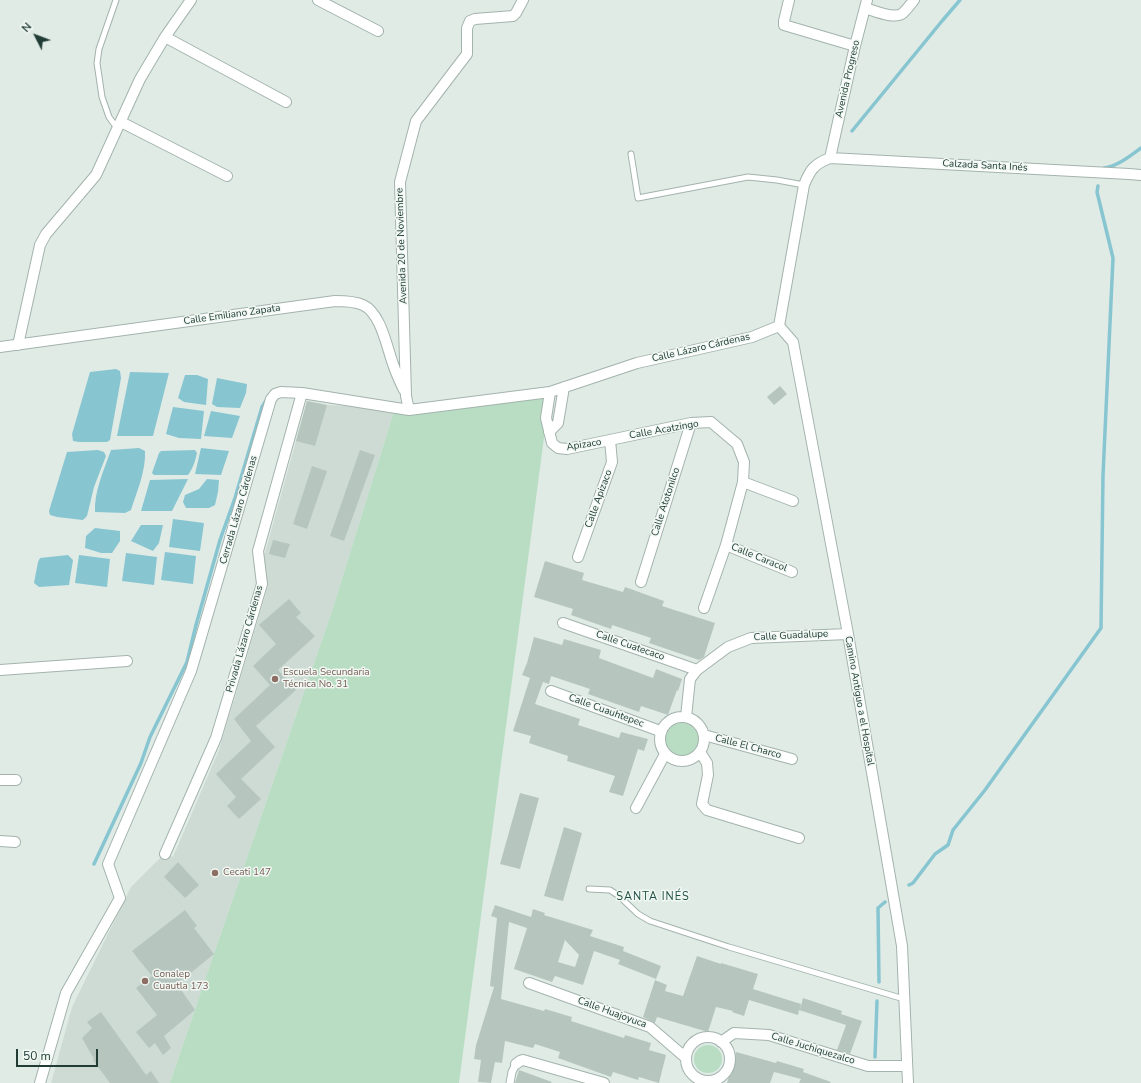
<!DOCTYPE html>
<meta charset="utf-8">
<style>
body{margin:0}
#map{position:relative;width:1141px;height:1083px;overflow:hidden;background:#e0ebe6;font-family:"Nunito Sans",sans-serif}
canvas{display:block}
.north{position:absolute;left:16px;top:16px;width:40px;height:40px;-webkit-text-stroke:3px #f1f8f4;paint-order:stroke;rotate:312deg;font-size:11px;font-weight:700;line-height:16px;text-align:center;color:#213c35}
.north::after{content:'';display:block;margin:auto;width:14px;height:18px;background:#213c35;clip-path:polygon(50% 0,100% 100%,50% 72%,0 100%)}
.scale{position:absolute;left:16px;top:1049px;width:82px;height:18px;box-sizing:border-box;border:2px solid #213c35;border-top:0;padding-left:5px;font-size:12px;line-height:14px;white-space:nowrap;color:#213c35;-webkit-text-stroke:3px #f1f8f4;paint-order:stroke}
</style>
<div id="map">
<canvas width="1141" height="1083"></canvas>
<div class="north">N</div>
<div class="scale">50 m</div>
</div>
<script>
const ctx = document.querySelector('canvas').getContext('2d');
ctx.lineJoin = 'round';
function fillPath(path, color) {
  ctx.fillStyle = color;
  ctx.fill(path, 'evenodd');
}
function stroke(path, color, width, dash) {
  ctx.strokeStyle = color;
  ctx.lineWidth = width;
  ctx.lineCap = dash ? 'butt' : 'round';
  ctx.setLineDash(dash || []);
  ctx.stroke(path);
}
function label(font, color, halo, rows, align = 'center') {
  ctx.font = font + ' "Nunito Sans",sans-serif';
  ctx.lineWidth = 3;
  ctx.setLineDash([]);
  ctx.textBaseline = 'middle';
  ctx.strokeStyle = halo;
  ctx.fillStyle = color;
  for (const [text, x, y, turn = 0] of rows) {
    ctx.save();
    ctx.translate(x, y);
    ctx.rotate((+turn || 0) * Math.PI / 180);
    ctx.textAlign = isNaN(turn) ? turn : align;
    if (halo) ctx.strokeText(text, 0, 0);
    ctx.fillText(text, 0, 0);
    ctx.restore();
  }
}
const built = new Path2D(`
 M307,401L327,405L395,408L333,608L217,945L170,1083H51L72,1007L131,887L160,858L162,852L173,857L219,750L268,586L263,560Z`);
const green = new Path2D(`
 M550,392L459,1083H170L217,945L333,608L395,408Z
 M665 740a17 17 0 1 1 34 0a17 17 0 1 1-34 0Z
 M694 1059a14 14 0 1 1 28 0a14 14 0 1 1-28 0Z`);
const water = new Path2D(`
 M116,369L120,371L121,378L110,440L107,442H79L73,441L72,434L90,372Z
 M130,372L169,373L153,436H117Z
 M185,375H197L208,379L206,405L184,402L178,398Z
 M217,378L247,384L246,393L240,408L217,407L212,404Z
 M173,407L204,411L201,439L179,438L166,434Z
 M211,411L240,416L232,438L204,436Z
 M139,448L145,451C146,471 137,491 131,510L125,513L95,512C94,491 104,470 111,450Z
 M201,448L229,451L221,475L195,474Z
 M98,450L104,452L106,456L94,487L87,516L83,520L57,517L50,515L49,511L67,452Z
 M195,450L197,453C195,462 193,468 188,475H154L152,473L159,453L161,451Z
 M188,479L172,511H141L150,480Z
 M207,479L219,480L218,492L215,505L209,508H186L183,502L185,495L199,489Z
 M173,519L204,523L200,551L169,547Z
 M141,525H163L159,543L153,551L131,541Z
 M95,528L120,531V541L112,553H101L85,548L86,536Z
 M165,552L196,556L193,584L161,580Z
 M126,553L157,557L154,585L122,581Z
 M68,555L73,560L69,585L39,587L34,583L38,562L40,558Z
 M79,555L110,559L107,587L75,583Z`);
const stream = new Path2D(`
 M852,131L942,21L960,0
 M1104,168C1118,166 1130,156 1141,148
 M94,864L141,763L150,737L187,662L196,625L220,540L235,498L262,407L267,399
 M909,885L913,883L935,854L948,845L953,830L985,790L1101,628L1103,475L1113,258L1097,192L1098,186
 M879,982L878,908L885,902
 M875,1057L877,1001`);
const building = new Path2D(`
 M780,386L787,394L774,405L767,397Z
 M307,401L327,405L315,446L296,441Z
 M360,450L375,455L344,541L330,536Z
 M312,466L327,471L307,529L293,524Z
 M273,540L290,544L285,558L269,554Z
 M545,561L584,573L582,580L623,592L625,587L664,601L662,606L715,623L704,657L699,660L649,643L651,638L612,625L611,629L571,615L573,609L534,597Z
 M289,599L301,613L296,617L315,636L278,670L296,690L256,726L275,747L241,779L261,799L239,819L227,806L236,797L216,774L251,741L234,719L270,685L253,666L276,644L259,625Z
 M534,637L562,645L564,639L601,650L599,658L653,678L656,669L682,679L678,691L677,690L668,715L641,706L639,712L588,694L590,689L551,676L549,684L543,682L535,704L580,719L578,725L619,738L621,732L648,739L644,751L638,749L623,796L609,792L615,776L567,761L568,756L529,743L531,736L513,731L530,678L522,675L527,663Z
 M520,793L539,798L520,869L500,864Z
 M564,827L582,833L563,901L544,896Z
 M178,862L199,885L185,898L164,877Z
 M495,905L531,917L533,909L545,913L544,915L593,930L590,936L624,947L623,951L661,966L656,979L618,964L620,960L594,951L583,985L555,976L552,982L514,969L527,928L509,922L501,999L544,1011L545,1009L572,1017L571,1021L624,1038L625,1035L651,1043L649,1050L666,1055L659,1083L639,1077L638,1080L613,1072L611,1077L558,1058L560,1052L535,1044L533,1048L505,1041L502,1063L495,1062L491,1083L478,1082L481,1060L474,1059L476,1045L494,987L490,986L497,918L491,916ZM565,940L579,955L575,967L558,962Z
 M185,910L197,926L194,928L214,954L177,984L195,1010L164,1036L171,1048L163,1055L155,1043L149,1048L136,1032L157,1015L136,988L152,976L132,951Z
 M697,956L721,964V963L758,974L753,989L801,1004L800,1010L803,998L842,1011L841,1014L862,1021L850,1054L837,1050L846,1025L799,1010L798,1015L749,1000L744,1016L732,1012L733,1011L716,1007L708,1032L657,1017L655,1023L643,1017L655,980L667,985L665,991L683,996Z
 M101,1012L146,1075L151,1071L159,1083H110L93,1060L94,1059L82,1038L92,1028L87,1022Z
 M736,1052L776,1063L777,1061L804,1069L803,1072L831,1082L830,1083H799L801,1079L774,1072L770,1083H727Z
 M519,1070L552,1082L551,1083H515Z`);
const service = new Path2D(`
 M116,0L99,49L97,63L102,97L109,117L117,128
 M631,154L638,198L748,177L777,180L804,185
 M589,889L610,890L619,896L638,914L650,921L729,947L904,999`);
const pedestrian = new Path2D(`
 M510,1083L512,1072L516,1064`);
const minor = new Path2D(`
 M318,0L378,31
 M789,0L784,21V25L855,46
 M865,8C875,11 895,20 903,13C907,9 911,4 914,0
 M165,37L286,102
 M121,122L227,176
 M830,158L855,46L867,0
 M779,326L793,342L848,634L902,946L908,1083
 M779,326L804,185C810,170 814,164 830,158L1129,174L1141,175
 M18,345L40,245L46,234L96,175L140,79L165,37L191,0
 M0,347L335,301C344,301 354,301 363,305C381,313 387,348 393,364C396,373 400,382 404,390
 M550,392L546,418L552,443L558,448L567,449L691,423L711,422L737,444L744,462L743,482L726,545L704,608
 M409,410L406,396L400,182L416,121L467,54V28L470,21L475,19L513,16L516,13L523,0
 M549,432L558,423L564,387
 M743,482L793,501
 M726,545L792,572
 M578,557L612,462L610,440
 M641,582L691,423
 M563,623L697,670
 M0,670L127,661
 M551,691L660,731
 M660 739a22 22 0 1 1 44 0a22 22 0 1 1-44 0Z
 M686,717L690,679L697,670L728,647L751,638L848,634
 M704,735L792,759
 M700,752L707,763L708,775L702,804L707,810L799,838
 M0,780H16
 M636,808L665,754
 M0,841L15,842
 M165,854L216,738L262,584L258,551L302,393
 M529,983L650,1027L686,1058
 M686 1059a22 22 0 1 1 44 0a22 22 0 1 1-44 0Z
 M721,1042L734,1033L769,1035L868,1066H907
 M516,1064L520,1061L523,1060L604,1083
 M40,1083L66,993L120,898L108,864L191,671L271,399L275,394L281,392L302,393L409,410L550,392L637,363L752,337L779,326`);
const markers = [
 [275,679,4,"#8d6e63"],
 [215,873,4,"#8d6e63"],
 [145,981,4,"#8d6e63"]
];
const streetNames = [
 ["Avenida Progreso",848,79,-77],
 ["Calzada Santa Inés",985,166,3],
 ["Avenida 20 de Noviembre",402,246,-92],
 ["Calle Emiliano Zapata",232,315,-8],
 ["Calle Lázaro Cárdenas",701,348,-13],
 ["Calle Acatzingo",664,430,-10],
 ["Apizaco",584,445,-9],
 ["Calle Apizaco",599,499,-70],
 ["Calle Atotonilco",666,502,-72],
 ["Cerrada Lázaro Cárdenas",239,510,-74],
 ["Calle Caracol",759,558,22],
 ["Calle Guadalupe",791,636,-3],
 ["Privada Lázaro Cárdenas",245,639,-74],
 ["Calle Cuatecaco",630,646,19],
 ["Camino Antiguo a el Hospital",859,701,80],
 ["Calle Cuauhtepec",606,711,20],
 ["Calle El Charco",748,747,15],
 ["Calle Huajoyuca",612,1013,20],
 ["Calle Juchiquezalco",813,1049,17]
];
const educationNames = [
 ["Escuela Secundaria",283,673],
 ["Técnica No. 31",283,685],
 ["Cecati 147",223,873],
 ["Conalep",153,975],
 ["Cuautla 173",153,987]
];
const neighbourhoodNames = [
 ["SANTA INÉS",653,897]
];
fillPath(built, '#cedbd5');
fillPath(green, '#b9ddc3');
fillPath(water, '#87c5d1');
stroke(stream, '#87c5d1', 3.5);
fillPath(building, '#b6c6bf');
stroke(service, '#a3b3ad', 7);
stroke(pedestrian, '#a3b3ad', 9);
stroke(minor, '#a3b3ad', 12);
stroke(service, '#fff', 5);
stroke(pedestrian, '#fff', 7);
stroke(minor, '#fff', 10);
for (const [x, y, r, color] of markers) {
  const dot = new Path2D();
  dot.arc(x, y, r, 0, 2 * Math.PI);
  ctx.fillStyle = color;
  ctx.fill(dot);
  stroke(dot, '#f1f8f4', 1.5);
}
label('10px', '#213c35', '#f1f8f4', streetNames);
label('10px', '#785e54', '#f1f8f4', educationNames, 'left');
ctx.letterSpacing = '1px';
label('11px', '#1d4e42', '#f1f8f4', neighbourhoodNames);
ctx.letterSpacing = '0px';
</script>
